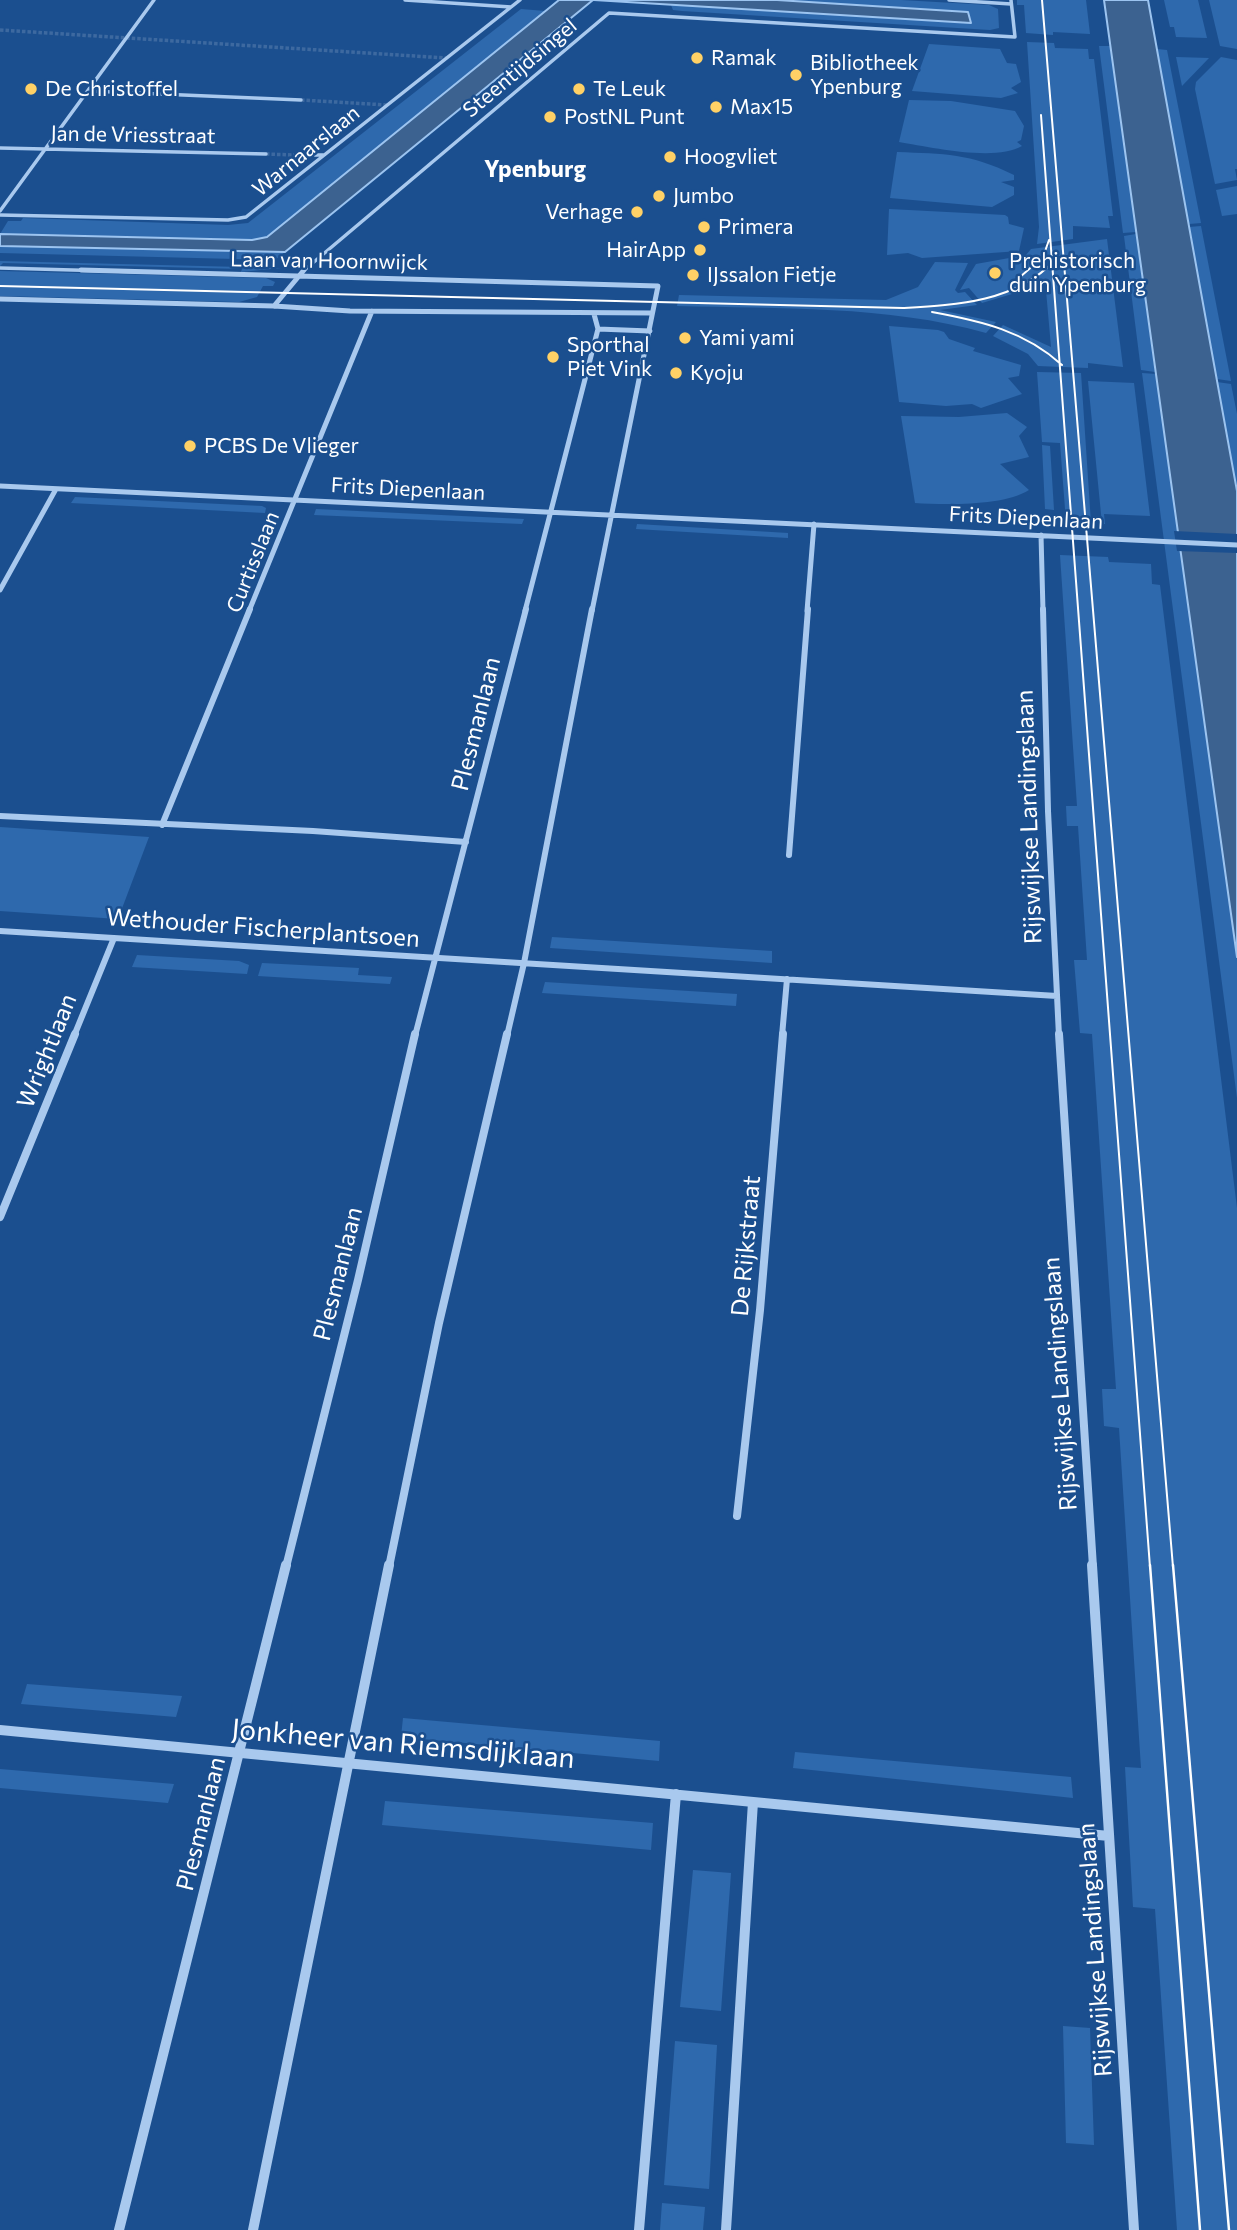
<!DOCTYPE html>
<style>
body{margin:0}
canvas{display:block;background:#1b4f8f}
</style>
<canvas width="1237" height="2230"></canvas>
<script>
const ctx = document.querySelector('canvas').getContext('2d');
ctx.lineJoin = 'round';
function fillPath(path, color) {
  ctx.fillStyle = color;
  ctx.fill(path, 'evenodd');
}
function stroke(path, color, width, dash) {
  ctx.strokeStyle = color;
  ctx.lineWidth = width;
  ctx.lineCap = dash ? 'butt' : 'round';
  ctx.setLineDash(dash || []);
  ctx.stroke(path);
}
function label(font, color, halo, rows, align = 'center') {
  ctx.font = font + ' Commissioner,sans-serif';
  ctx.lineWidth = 5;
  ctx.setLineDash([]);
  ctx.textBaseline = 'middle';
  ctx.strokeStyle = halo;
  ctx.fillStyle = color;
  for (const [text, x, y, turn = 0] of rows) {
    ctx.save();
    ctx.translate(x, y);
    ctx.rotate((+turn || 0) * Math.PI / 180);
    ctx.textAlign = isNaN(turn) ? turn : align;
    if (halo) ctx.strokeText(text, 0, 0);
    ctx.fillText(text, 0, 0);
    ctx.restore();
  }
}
const green = new Path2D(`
 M777,0H901L989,5L998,9L999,28L990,30L682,11L673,10L671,5L970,22L968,12Z
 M1017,0H1086L1090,34L1053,32V35L1026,33L1024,5H1017Z
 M1164,0H1198L1207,38L1176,37L1174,27H1170Z
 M1209,0H1237V49L1220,46Z
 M521,9L545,11L267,237L252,240L0,234L8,221H21L23,218L228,225L248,223Z
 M1027,42L1054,43L1055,48L1088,49L1089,59H1094L1113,216H1108L1110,228L1073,226V239L1037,244L1039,227Z
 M929,44L1000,49L1007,63L1016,64L1021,82L1011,88L1018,93L1001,98L912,91Z
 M1099,46H1110L1136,232L1123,233Z
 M1157,49L1167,50L1201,223L1189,224Z
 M1176,57L1209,58L1182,86Z
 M1221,57L1237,60V169H1235L1237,180L1215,184L1195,89L1196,82Z
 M909,100L951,101L1015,111L1024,126L1021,140L1017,142L1022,146C995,162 930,147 899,142Z
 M897,152C944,154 970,153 1014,175V180L1001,182L1014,187V195L992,207L890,198Z
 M1237,186V214L1222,216L1216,190Z
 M889,209L1005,215L1008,217L1009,224L1024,228L1019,251L922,258L908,253L887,255Z
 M1201,226L1231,381L1217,379L1189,227Z
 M1136,234L1155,372L1141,370L1124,236Z
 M1107,239L1123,367L1088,363V368L1038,366L1028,354L993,336L1003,325L1051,347L1045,279L1022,291L982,303L969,288L960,290L976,264L1026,255L1031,249Z
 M0,246L285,252L275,260L0,253Z
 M0,261L281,268L241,272L242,269L3,263L0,266Z
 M935,262L968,263L955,290L958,293L965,292L977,305L940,310L996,322L986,333C886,305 780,309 677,306L679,295L886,300L918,287Z
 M0,271L266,278L275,282L273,286H263L257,297L239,302L0,296Z
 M889,326L938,330L944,332L949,339L975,348L973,351L1021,365L1019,376L1008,378L1022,394L981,408L972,404L946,406L899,402Z
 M1037,372L1081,373L1091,523L1066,522L1060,443L1042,442Z
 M1142,373L1156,374L1237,957V1098Z
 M1088,381L1134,383L1150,516L1104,514L1105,524H1102Z
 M1217,382L1231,384L1237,414V491Z
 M1007,413L1027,427L1019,436L1029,457L1000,464L1029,490C1004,506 946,505 915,503L901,416L959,417Z
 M1042,445L1050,446L1054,510L1045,509Z
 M75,497L262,506L266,508L265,513L71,503Z
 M316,509L524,519L522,524L314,515Z
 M637,524L788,533V538L636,529Z
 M1060,555L1108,557L1109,562L1151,564L1152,584L1160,585L1237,1208V2230H1177L1155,1909L1133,1907L1125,1767L1141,1768L1119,1428L1104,1426L1102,1389H1116L1092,1034L1080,1033L1074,960H1087L1078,826H1067L1066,806H1077Z
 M0,827L149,837L118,919L0,911Z
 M552,937L772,951V963L550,948Z
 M137,955L239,961L249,965L247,974L132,967Z
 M262,963L359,968L358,975L392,977L390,984L258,976Z
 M545,982L737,994L736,1006L542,993Z
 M27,1684L182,1696L176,1717L21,1704Z
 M403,1718L660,1741L659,1761L401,1737Z
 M795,1752L1071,1777L1073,1798L793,1768Z
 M0,1769L174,1784L168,1803L0,1788Z
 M385,1801L653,1823L651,1850L382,1825Z
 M693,1870L731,1873L721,2011L680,2007Z
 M1063,2026L1090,2028L1094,2145L1066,2143Z
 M675,2041L717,2045L709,2189L664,2185Z
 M662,2203L705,2207L703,2230H660Z`);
const water = new Path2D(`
 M559,0H593L285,252L0,246V234L252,240L267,237Z
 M594,0H777L968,12L971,23Z
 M1104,0H1148L1237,491V957Z`);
const pier = new Path2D(`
 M1174,531L1237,534V553L1177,551Z`);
const streetTunnel = new Path2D(`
 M0,30L446,58
 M301,100L387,105
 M266,154L295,155`);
const streetFar4 = new Path2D(`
 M405,0L511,7
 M949,0L1011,4
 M89,91L301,100
 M0,148L266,154
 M295,155H324
 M0,211L154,0
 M0,215L228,220L246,217L520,0
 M0,268L145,272
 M302,272L609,13L1015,37L1011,0`);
const streetFar3 = new Path2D(`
 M81,270L658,286L592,611
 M0,299L274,306L350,311L652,313
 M274,306L304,270
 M598,329L650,331
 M0,486L1237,545
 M1041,535L1043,611
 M0,590L56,489
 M249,611L372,311
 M525,611L598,329L594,314
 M807,611L814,524`);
const streetFar2 = new Path2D(`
 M1043,609L1048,811L1059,1036
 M0,816L313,831L466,842
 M162,825L250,609
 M789,855L808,609
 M0,931L1057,996
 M74,1036L114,938
 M415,1036L526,609
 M507,1036L524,963L592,609
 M782,1036L787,979`);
const streetFar1 = new Path2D(`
 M1059,1034L1093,1567
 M0,1217L75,1034
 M737,1516L760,1310L783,1034
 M286,1567L358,1280L415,1034
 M389,1567L439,1323L507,1034`);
const street = new Path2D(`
 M1092,1565L1134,2230
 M0,1730L1109,1836
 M119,2230L286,1565
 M253,2230L389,1565
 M639,2230L676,1794
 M726,2230L753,1802`);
const tramFar1 = new Path2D(`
 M1042,0L1173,1567
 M1041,115L1150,1567
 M1020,277L1043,257L1049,240
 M0,286L903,308C957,305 1016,302 1055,260
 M932,312C981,321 1025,331 1062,365`);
const tram = new Path2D(`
 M1150,1565L1200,2230
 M1173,1565L1229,2230`);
const markers = [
 [697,58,7,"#ffd166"],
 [796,75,7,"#ffd166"],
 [31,89,7,"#ffd166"],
 [579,89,7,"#ffd166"],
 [716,107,7,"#ffd166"],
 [550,117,7,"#ffd166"],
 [670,157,7,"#ffd166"],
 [659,196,7,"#ffd166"],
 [637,212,7,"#ffd166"],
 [704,227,7,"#ffd166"],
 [700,250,7,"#ffd166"],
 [995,273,7,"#ffd166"],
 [693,275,7,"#ffd166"],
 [685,338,7,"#ffd166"],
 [553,357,7,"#ffd166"],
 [676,373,7,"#ffd166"],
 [190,446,7,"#ffd166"]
];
const farPoinames = [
 ["Ramak",711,58],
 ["Bibliotheek",810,63],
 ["Ypenburg",810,87],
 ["De Christoffel",45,89],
 ["Te Leuk",593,89],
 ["Max15",730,107],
 ["PostNL Punt",564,117],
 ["Hoogvliet",684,157],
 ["Jumbo",673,196],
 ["Verhage",623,212,"right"],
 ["Primera",718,227],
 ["HairApp",686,250,"right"],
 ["Prehistorisch",1009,261],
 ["duin Ypenburg",1009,285],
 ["IJssalon Fietje",707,275],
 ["Yami yami",699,338],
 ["Sporthal",567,345],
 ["Piet Vink",567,369],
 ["Kyoju",690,373],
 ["PCBS De Vlieger",204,446]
];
const farStreetnames = [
 ["Steentijdsingel",520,68,-40],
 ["Jan de Vriesstraat",133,135,1],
 ["Warnaarslaan",306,151,-39],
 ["Laan van Hoornwijck",329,261,1],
 ["Frits Diepenlaan",408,489,3],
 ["Frits Diepenlaan",1026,518,3],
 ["Curtisslaan",253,562,-68]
];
const farQuarternames = [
 ["Ypenburg",535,169]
];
const streetNames = [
 ["Plesmanlaan",476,724,-76],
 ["Rijswijkse Landingslaan",1029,817,-92],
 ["Wethouder Fischerplantsoen",263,928,4],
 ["Wrightlaan",47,1051,-68],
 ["De Rijkstraat",746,1246,-85],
 ["Plesmanlaan",338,1274,-76],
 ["Rijswijkse Landingslaan",1060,1384,-94],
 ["Plesmanlaan",201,1824,-76],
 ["Rijswijkse Landingslaan",1095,1950,-94]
];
const nearStreetnames = [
 ["Jonkheer van Riemsdijklaan",403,1744,5]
];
fillPath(green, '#2e69ad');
fillPath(water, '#3c6290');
stroke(water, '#9cc4f0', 2);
fillPath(pier, '#1b4f8f');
stroke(streetTunnel, '#3d69a0', 3.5, [3.5, 2]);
stroke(streetFar4, '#a9c9ee', 3.5);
stroke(streetFar3, '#a9c9ee', 5);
stroke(streetFar2, '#a9c9ee', 6);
stroke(streetFar1, '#a9c9ee', 8);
stroke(street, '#a9c9ee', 10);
stroke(tramFar1, '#fff', 2);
stroke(tram, '#fff', 2.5);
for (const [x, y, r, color] of markers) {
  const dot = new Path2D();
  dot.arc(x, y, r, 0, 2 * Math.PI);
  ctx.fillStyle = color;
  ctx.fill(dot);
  stroke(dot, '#1b4f8f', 2.5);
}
label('21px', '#fff', '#1b4f8f', farPoinames, 'left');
label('21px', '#fff', '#1b4f8f', farStreetnames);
label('bold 23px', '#fff', '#1b4f8f', farQuarternames);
label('24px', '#fff', '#1b4f8f', streetNames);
label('28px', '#fff', '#1b4f8f', nearStreetnames);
</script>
